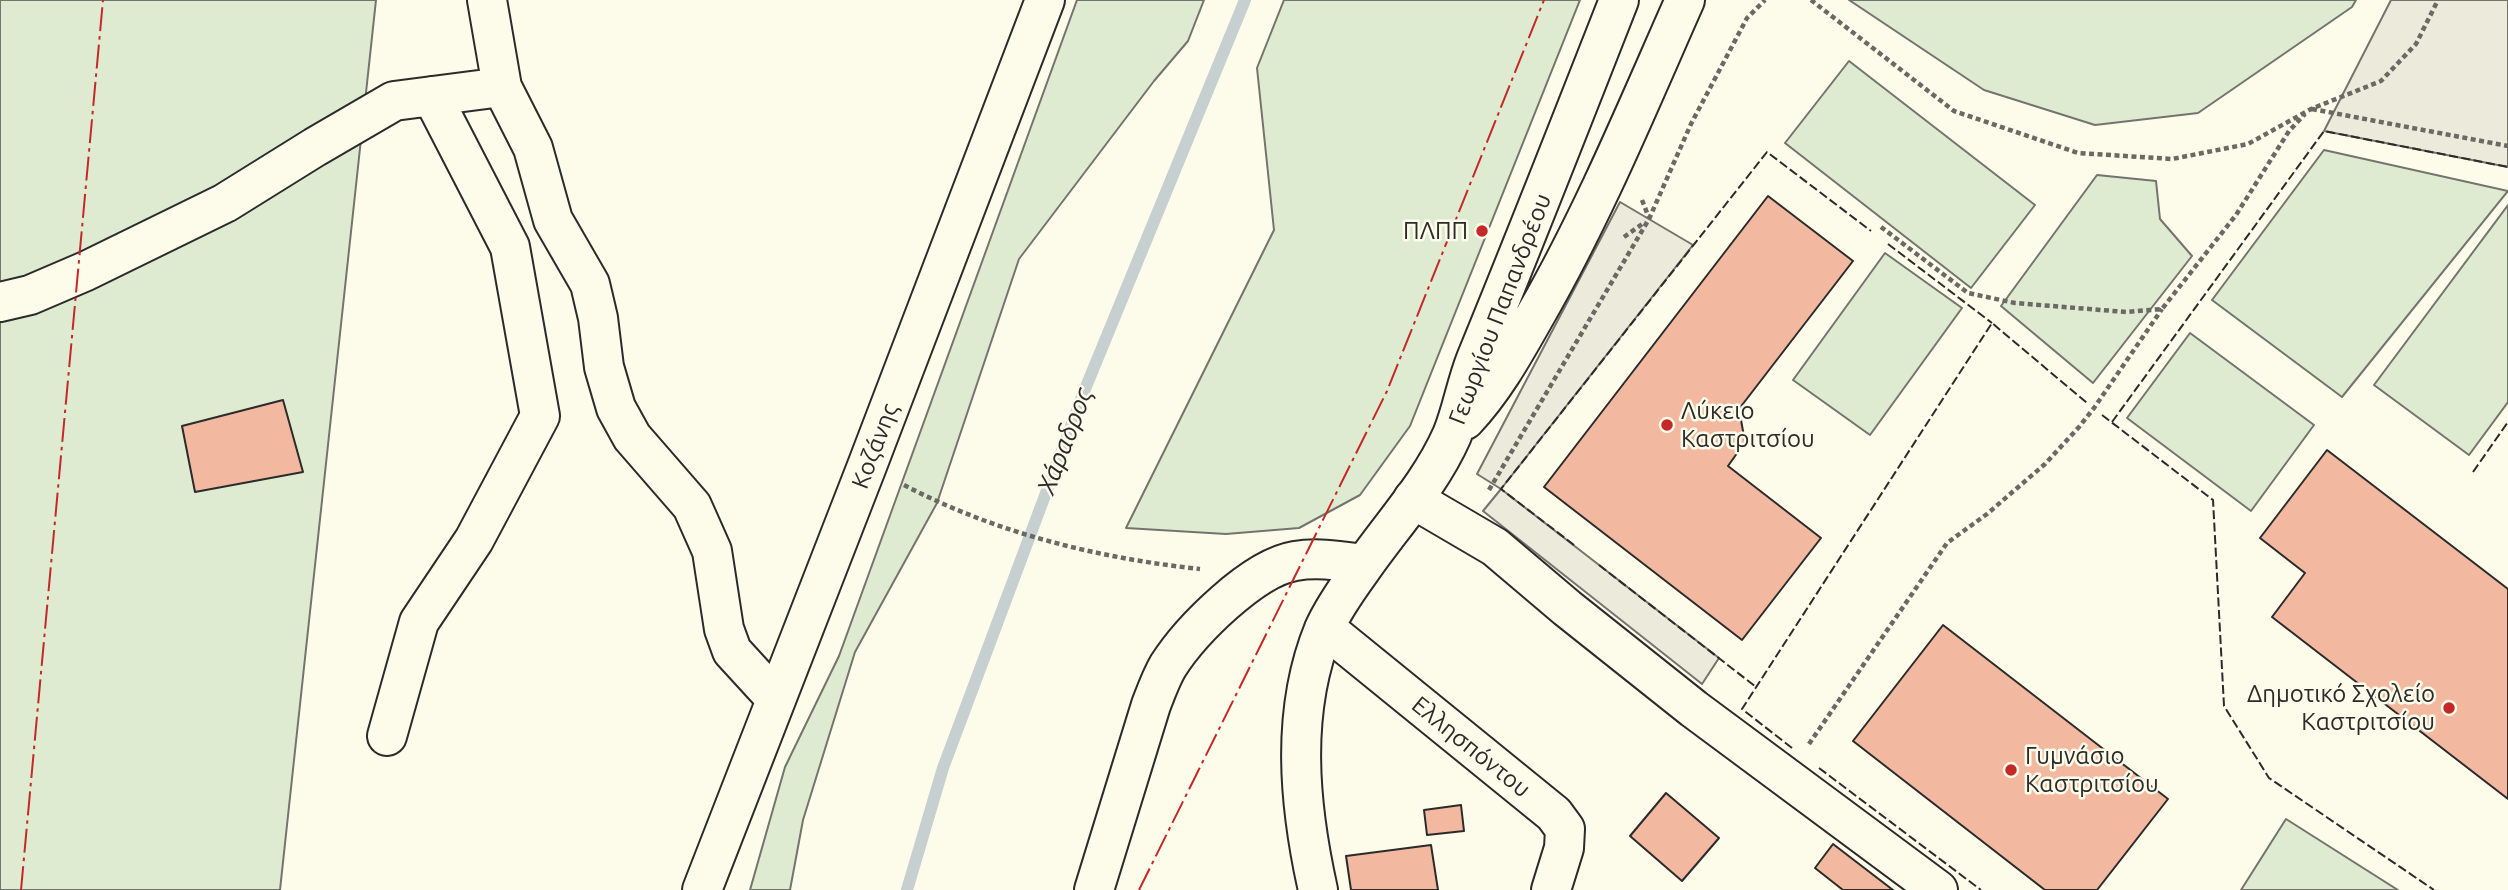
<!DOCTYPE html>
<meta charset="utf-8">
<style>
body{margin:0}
canvas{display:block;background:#fdfbea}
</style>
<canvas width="2508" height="890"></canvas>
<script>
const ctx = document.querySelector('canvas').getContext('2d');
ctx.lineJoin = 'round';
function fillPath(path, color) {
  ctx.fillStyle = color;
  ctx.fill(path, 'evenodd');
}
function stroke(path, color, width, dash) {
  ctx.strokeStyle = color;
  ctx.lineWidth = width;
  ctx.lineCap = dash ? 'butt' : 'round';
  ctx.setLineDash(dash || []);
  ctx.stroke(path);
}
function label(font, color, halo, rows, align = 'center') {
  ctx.font = font + ' Ubuntu,sans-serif';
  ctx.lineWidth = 5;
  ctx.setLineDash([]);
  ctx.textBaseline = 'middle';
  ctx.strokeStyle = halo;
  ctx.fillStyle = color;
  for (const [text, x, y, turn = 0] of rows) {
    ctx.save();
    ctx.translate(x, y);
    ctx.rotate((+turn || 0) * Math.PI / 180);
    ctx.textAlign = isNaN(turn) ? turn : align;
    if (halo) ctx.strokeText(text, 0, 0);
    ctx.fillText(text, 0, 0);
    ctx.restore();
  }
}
const green = new Path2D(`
 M0,0H376L280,890H0Z
 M1077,0H1204L1188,41L1154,81L1019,259L937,503L855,652L803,820L790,890H750L785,767L839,656Z
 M1284,0H1580L1410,426L1360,495L1299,528L1226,534L1126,528L1274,230L1257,68Z
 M1849,0H2356L2352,7L2198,113L2095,125L1984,90Z
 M1849,61L2035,205L1971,288L1785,143Z
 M2324,150L2508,191L2342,397L2212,300Z
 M2097,175L2156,181L2160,219L2192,256L2093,383L2001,306Z
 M2508,205V402L2469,455L2374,385Z
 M1885,253L1962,308L1870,435L1793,380Z
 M2190,333L2314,425L2251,511L2127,418Z
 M2286,819L2398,890H2241Z`);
const parking = new Path2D(`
 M2391,0H2508V167L2324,131Z
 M1620,202L1693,245L1501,489L1719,658L1702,684L1483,511L1501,489L1477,474Z`);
const stream = new Path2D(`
 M907,890L943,768L1083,394L1245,0`);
const building = new Path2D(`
 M1768,196L1853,261L1739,409L1745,442L1728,466L1821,538L1742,640L1544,487Z
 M283,400L303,472L195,492L182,426Z
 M2327,450L2508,589V799L2272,617L2305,573L2260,538Z
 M1943,625L2168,799L2097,890H2045L1853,741Z
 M1666,793L1719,838L1682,881L1630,836Z
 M1461,805L1464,831L1427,835L1424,810Z
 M1833,844L1893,890H1843L1815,868Z
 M1431,845L1438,890H1351L1346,856Z`);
const path = new Path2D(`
 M1811,0L1954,111L2078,153L2172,159L2248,144L2311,109L2381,81L2416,44L2438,0
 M2312,109L2508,146
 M1642,200L1649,218
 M1881,227L1968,293L2015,303L2126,312L2162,309L2236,215L2289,131L2305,114
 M1624,237L1645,222
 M904,485C996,533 1097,558 1200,569
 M1489,490L1649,219L1691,124L1747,18L1765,0
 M1809,744L1947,543L1987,514L2045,464L2079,427L2094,408L2162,309`);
const minor = new Path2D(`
 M487,0L502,87L533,148L553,220L590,284L598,318L604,367L616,408L632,437L692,506L712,551L724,629L732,651L776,699
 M0,302L30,295L86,271L225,203L315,147L394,101L502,87
 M1413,499L1495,547L1567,608L1694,709L1938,890
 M1325,628L1554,814L1565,829L1564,848L1551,890
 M387,736L419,622L474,540L540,416L510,247L432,96
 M702,890L867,466L1045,0
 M1094,890L1151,705C1156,692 1161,678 1168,666C1191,630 1253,568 1295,561C1318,557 1341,561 1364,564`);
const major = new Path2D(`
 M1465,420C1495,388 1515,351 1536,314C1594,213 1638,106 1685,0
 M1318,890C1299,805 1290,712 1324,629C1333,609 1347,589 1360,571C1391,526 1430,485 1452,435C1462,411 1466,384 1476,359C1525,240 1572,120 1619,0`);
const fence = new Path2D(`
 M1888,244L1992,323
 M2102,415L2213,500L2224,706L2269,778L2434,890
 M2112,422L2324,131L2508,167
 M2473,472L2508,422
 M1574,545L1501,489L1767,152L1871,231
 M1599,565L1756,687
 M1792,748L1742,709L1992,323L2087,403
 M1819,768L1981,890`);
const power = new Path2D(`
 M21,890L103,0
 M1139,890L1387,391L1544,0`);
const markers = [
 [1482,231,7,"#c62828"],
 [1667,425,7,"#c62828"],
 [2449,708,7,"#c62828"],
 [2011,770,7,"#c62828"]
];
const poiNames = [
 ["ΠΛΠΠ",1468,231],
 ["Λύκειο",1681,411,"left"],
 ["Καστριτσίου",1681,439,"left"],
 ["Δημοτικό Σχολείο",2435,694],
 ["Καστριτσίου",2435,722],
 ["Γυμνάσιο",2025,756,"left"],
 ["Καστριτσίου",2025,784,"left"]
];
const streetNames = [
 ["Γεωργίου Παπανδρέου",1500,309,-69],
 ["Κοζάνης",875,446,-69],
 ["Ελλησπόντου",1471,747,39]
];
const waterNames = [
 ["Χάραδρος",1065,441,-69]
];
fillPath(green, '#deebd1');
stroke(green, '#74746e', 2);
fillPath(parking, '#eceadb');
stroke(parking, '#74746e', 2);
stroke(stream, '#c7d0d0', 12);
fillPath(building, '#f2b8a0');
stroke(building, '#2b2b2b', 2);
stroke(minor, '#2b2b2b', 42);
stroke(major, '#2b2b2b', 42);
stroke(path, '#6a6964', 4.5, [5, 3.5]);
stroke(minor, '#fdfbea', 38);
stroke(major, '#fdfbea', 38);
stroke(fence, '#2b2b2b', 2, [9, 3.5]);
stroke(power, '#c62828', 2, [24, 5, 3.5, 5]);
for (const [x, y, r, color] of markers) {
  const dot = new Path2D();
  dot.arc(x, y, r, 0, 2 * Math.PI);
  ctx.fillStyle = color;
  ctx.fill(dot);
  stroke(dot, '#fdfbea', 2.5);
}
label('24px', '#2b2b2b', '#fdfbea', poiNames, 'right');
label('24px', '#2b2b2b', '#fdfbea', streetNames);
label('italic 26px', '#2b2b2b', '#fdfbea', waterNames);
</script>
